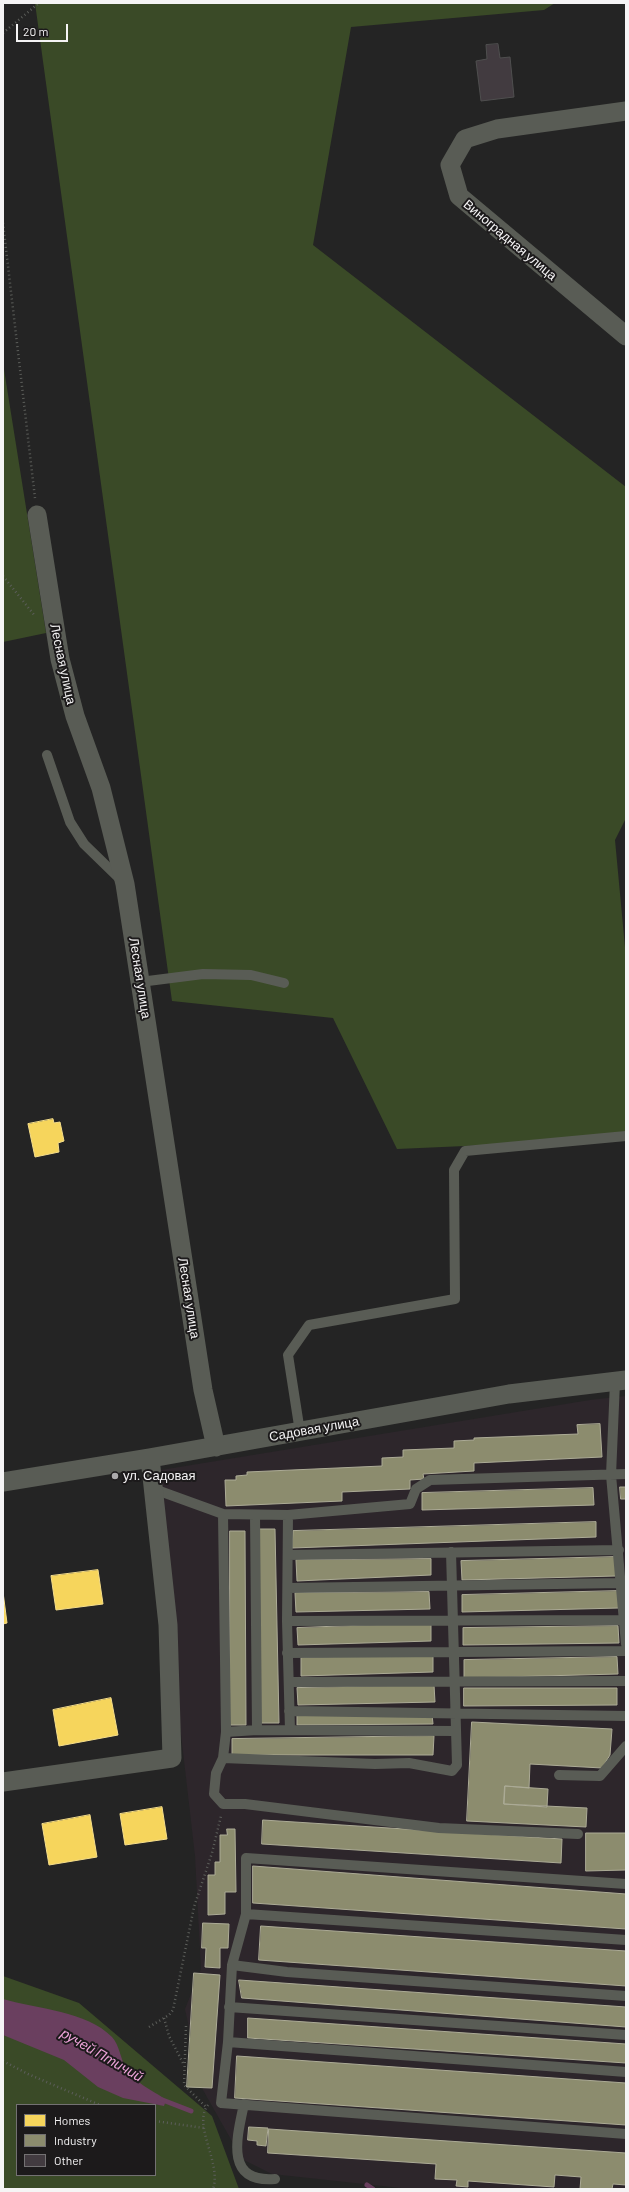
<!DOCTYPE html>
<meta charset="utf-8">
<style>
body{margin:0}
#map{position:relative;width:629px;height:2192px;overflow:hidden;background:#242424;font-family:Barlow,sans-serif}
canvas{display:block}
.frame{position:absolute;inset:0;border:4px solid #f5f4f5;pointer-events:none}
.legend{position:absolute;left:16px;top:2104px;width:140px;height:72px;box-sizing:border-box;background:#1c1a1b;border:1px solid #737172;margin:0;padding:5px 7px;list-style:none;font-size:12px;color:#f5f4f5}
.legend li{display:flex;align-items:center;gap:8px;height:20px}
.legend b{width:20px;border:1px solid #737172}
.scale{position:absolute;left:16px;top:24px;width:52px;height:18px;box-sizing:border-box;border:2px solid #f5f4f5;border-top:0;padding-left:5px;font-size:12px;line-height:14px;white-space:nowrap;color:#f5f4f5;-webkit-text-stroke:3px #1c1a1b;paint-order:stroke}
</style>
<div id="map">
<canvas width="629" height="2192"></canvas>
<div class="frame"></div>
<ul class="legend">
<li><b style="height:11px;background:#f6d55c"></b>Homes</li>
<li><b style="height:11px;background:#8c8c6e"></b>Industry</li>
<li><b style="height:11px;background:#423b40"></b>Other</li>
</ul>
<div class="scale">20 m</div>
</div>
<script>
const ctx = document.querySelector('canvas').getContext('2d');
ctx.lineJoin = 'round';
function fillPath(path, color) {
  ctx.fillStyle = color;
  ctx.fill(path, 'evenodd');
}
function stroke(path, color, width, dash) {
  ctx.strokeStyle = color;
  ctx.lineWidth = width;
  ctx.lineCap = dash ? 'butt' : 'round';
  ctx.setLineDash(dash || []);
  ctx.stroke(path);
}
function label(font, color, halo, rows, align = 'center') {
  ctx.font = font + ' Barlow,sans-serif';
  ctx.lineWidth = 4;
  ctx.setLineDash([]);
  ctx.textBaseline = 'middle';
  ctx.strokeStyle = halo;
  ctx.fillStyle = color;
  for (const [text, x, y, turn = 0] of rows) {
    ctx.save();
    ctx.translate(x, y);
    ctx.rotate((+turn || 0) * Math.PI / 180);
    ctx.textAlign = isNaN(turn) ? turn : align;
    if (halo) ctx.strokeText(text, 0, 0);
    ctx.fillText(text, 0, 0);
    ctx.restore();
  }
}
const built = new Path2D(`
 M626,1396V2189H410L272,2174L242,2159L203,2090L185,2009L201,1969L195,1856L178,1708L161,1470L590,1400Z`);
const green = new Path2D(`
 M35,3H555L544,10L351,27L313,245L626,487V818L615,840L626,958V1135L601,1140L397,1149L333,1018L172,1001Z
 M3,363L46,633L3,642Z
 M3,1976L79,2003L212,2116L239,2189H3ZM17,2105H155V2175H17Z`);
const water = new Path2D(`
 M3,1999C37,2009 87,2011 112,2037C120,2046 120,2058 126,2068C134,2083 153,2090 166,2100L164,2106L123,2098L98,2087L64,2060L3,2035Z`);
const homes = new Path2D(`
 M53,1119L54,1123L60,1122L64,1141L58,1143L59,1152L35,1157L28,1124Z
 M98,1570L103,1604L56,1610L51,1576Z
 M3,1592L7,1623L3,1624Z
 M111,1698L118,1735L59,1746L53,1710Z
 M162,1807L167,1839L125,1845L120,1814Z
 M90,1815L97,1857L49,1865L42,1824Z`);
const industry = new Path2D(`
 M600,1424L602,1457L474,1463V1471L423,1474L424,1479L410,1480V1489L342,1492V1501L226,1506L225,1480H236V1476L247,1475V1472L382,1466V1458L403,1457V1450L454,1448V1441L474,1440V1438L578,1434L577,1425Z
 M620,1487H626V1499H621Z
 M593,1488L594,1505L422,1510V1493Z
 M596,1522V1537L292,1548L293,1531Z
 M259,1529H275L279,1723H259Z
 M230,1531H245L246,1725H230Z
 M615,1557L616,1576L462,1580L461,1561Z
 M431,1559V1575L297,1581L296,1560Z
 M618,1591L619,1608L462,1612V1595Z
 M429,1592L430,1609L296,1612L295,1593Z
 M431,1623V1641L298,1645L297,1628Z
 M618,1626L619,1643L463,1645V1628Z
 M433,1654V1672L301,1676V1658Z
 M617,1657L618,1674L464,1678V1660Z
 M434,1685L435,1702L298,1705L297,1688Z
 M464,1688H617V1705L464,1706Z
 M432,1714L433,1724L297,1725V1716Z
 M472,1722L612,1729L610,1755L602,1768L530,1764L529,1788L505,1786L504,1804L587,1808L586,1827L467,1821Z
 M434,1736L433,1755H232V1739Z
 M505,1786L548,1789L547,1807L504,1804Z
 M263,1820L562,1839L561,1863L262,1844Z
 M227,1829H235L236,1892H225V1914L208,1915V1875H215V1862H220V1835H227Z
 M586,1833H626V1870L586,1871Z
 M253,1866L626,1894V1929L253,1903Z
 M203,1923L229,1924L228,1948H220V1968L205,1967L206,1948H202Z
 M261,1926L626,1951V1986L259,1960Z
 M194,1973L220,1975L212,2088L187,2087Z
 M239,1980L626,2007V2027L242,1998Z
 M248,2018L626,2044V2063L248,2038Z
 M237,2056L626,2083V2125L235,2098Z
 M249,2127L268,2128L266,2146L257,2145V2141L248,2140Z
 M269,2129L626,2153V2185L613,2184L612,2189H580L581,2177L555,2175L554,2187L468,2181V2187L456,2186L457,2180L435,2179L436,2164L268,2153Z`);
const stream = new Path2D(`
 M160,2099L191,2111
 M367,2185L373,2189`);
const building = new Path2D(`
 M498,44L500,58L510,57L514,97L481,101L476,61L487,59L486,45Z`);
const path = new Path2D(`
 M3,33L39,3
 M3,223L35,498
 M3,576L35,616
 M164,2018L169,2036L183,2063
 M186,2026L184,2085L206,2107
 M149,2027L169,2015L173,2010L194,1907L212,1853L221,1816
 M3,2061L28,2074L100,2105
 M208,2105C192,2125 222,2163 213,2189
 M155,2121L204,2128`);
const lane = new Path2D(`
 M47,755L70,822L84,844L121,880
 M140,982L203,974L251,975L284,983
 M615,1382L611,1475L626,1644
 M300,1432L288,1355L309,1325L455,1299L454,1170L465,1151L626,1136
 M154,1489L223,1514L288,1515L410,1504L416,1489L430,1480L626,1474
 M223,1514L226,1732L223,1758L216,1773L214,1794L223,1804H245L439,1828L578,1834
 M255,1515L257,1730
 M288,1515L287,1621L290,1730
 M288,1555L619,1550
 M288,1588L622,1583
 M287,1621L623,1620
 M287,1653L626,1651
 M289,1682L626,1681
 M289,1711L626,1716
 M226,1732L257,1730L456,1731
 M223,1758L375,1764L409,1763L452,1771L457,1765L451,1552
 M559,1775L600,1776L626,1746
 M626,1884L246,1858V1914L232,1965L228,2042L221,2103L626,2134
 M246,1914L626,1940
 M232,1965L287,1972L626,1996
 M229,2007L626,2035
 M228,2042L626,2072
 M244,2104C237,2137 224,2183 275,2179`);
const street = new Path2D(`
 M626,111L497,129L465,139L450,165L459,196L626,336
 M37,515L60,659L75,716L101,788L125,884L203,1390L216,1447
 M3,1482L150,1458L509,1394L626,1380
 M3,1782L172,1758L168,1625L150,1458`);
const markers = [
 [115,1476,4,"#acabac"]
];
const streetNames = [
 ["Виноградная улица",510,240,40],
 ["Лесная улица",63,664,78],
 ["Лесная улица",140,978,81],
 ["Лесная улица",189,1298,81],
 ["Садовая улица",314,1429,-10]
];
const poiNames = [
 ["ул. Садовая",123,1476]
];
const waterNames = [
 ["ручей Птичий",102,2055,30]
];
fillPath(built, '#2d262b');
fillPath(green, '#3a4a27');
fillPath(water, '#6a3f5f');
fillPath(homes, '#f6d55c');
stroke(homes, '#f6de8a', 1);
fillPath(industry, '#8c8c6e');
stroke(industry, '#acab96', 1);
stroke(stream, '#6a3f5f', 5);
fillPath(building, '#423b40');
stroke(building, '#4f4f4f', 1);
stroke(path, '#5c5e5a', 2.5, [1, 3]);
stroke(lane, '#595c55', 10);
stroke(street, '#595c55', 19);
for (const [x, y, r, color] of markers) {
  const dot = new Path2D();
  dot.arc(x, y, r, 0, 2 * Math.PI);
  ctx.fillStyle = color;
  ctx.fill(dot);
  stroke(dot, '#1c1a1b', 1.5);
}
label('13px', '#f5f4f5', '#1c1a1b', streetNames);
label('13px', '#f5f4f5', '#1c1a1b', poiNames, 'left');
label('italic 14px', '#eda3d9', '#1c1a1b', waterNames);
</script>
